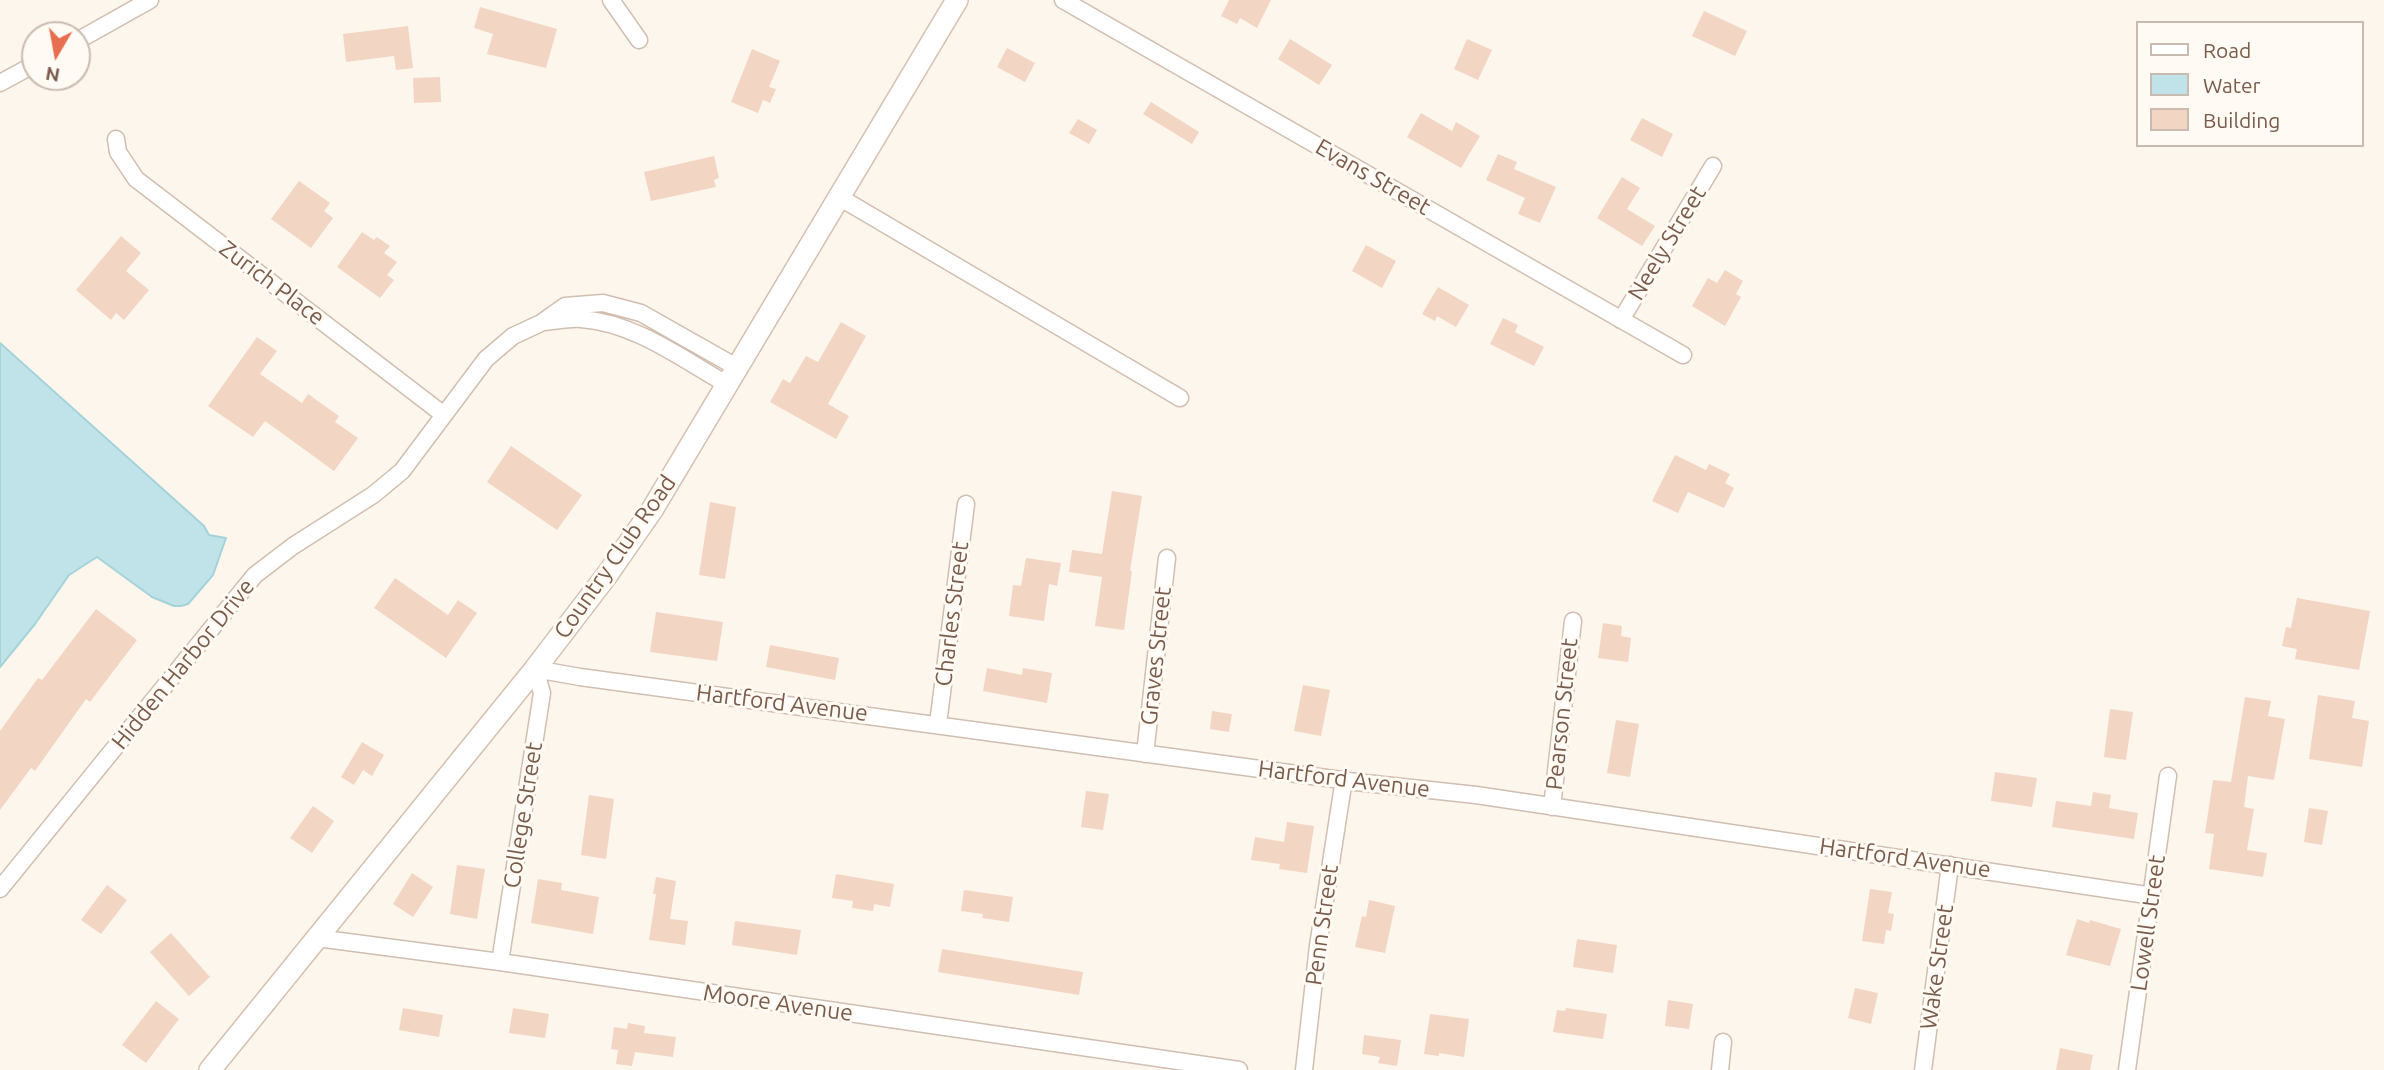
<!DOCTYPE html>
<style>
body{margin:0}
#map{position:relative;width:2384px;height:1070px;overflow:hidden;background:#fdf6ec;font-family:Ubuntu,sans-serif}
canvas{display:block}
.legend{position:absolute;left:2136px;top:21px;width:228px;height:126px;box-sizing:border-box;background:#fffaf3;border:2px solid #cabbb1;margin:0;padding:9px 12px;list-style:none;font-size:21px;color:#7a5c4d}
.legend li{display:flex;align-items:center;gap:14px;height:35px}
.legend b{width:35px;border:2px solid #cabbb1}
.north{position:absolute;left:21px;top:21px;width:70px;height:70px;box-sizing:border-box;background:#fffaf3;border:2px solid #cabbb1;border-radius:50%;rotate:190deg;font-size:19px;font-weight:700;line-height:28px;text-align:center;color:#7a5c4d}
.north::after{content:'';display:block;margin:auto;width:24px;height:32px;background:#e76f51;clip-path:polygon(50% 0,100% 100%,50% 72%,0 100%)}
</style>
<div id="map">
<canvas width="2384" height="1070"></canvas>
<ul class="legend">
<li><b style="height:9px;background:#fff"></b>Road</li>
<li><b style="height:19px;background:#bfe3e8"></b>Water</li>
<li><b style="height:19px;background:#f3d5c3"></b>Building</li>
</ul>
<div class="north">N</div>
</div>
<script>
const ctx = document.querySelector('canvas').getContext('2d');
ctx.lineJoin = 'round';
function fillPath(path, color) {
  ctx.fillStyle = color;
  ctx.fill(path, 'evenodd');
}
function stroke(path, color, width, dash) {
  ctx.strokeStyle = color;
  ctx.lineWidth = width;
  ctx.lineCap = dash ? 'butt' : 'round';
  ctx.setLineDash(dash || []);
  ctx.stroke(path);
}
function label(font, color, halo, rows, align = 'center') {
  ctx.font = font + ' Ubuntu,sans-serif';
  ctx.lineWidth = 6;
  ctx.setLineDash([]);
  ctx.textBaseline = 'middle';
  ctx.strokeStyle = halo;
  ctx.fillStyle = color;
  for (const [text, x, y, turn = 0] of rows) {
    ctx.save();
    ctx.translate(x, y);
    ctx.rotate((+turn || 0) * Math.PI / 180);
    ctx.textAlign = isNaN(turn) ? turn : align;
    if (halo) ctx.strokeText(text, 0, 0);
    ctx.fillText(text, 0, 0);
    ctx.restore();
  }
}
const water = new Path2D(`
 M0,343L204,526L209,535L226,538L213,575L188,604L181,606H174L152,597L97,557L69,575L35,624L0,667Z`);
const building = new Path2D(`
 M1229,0H1271L1257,28L1240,18L1237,24L1221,16Z
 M480,7L557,29L546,68L487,54L493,34L474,28Z
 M1704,11L1747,31L1735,56L1692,36Z
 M408,26L413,68L396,70L394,56L346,62L343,34Z
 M1290,39L1332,65L1319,85L1278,59Z
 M1467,39L1492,50L1478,80L1454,69Z
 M1007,48L1035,63L1025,82L997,67Z
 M752,49L780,61L769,87L776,89L770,103L763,100L758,113L731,102Z
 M440,77L441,102L414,103L413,78Z
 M1151,102L1199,132L1192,144L1143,114Z
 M1421,113L1452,131L1456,122L1480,136L1461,168L1407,137Z
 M1642,118L1673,134L1662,157L1630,140Z
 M1078,119L1097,130L1089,144L1069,133Z
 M1498,154L1517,162L1514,169L1556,187L1540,223L1518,214L1525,198L1486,180Z
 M714,156L719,178L714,180L716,187L651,201L644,172Z
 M1622,177L1640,188L1627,209L1655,226L1642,246L1597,218Z
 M299,181L330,203L324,211L333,218L311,248L271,219Z
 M362,232L374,240L377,237L390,246L384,253L397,262L387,275L394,280L380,298L337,267Z
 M121,236L141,253L126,271L149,290L124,320L116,313L111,320L76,290Z
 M1366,245L1396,261L1382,288L1352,271Z
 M1725,270L1743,281L1736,294L1741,297L1725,326L1692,306L1708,278L1717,283Z
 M1438,287L1469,305L1456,327L1437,316L1435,321L1422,314Z
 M1503,318L1518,325L1515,332L1544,347L1534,366L1490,344Z
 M841,322L866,336L828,404L849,416L836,439L770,402L783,379L790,383L806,356L818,362Z
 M257,337L277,351L260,374L302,403L308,394L339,416L335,422L358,438L334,471L265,421L253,437L208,406Z
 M511,446L582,495L557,530L487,482Z
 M1675,455L1706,470L1709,464L1730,474L1725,483L1734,488L1724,508L1688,492L1678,513L1652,501Z
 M1112,491L1142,496L1130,571H1132L1124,630L1095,626L1102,577L1069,572L1072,550L1102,554Z
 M710,502L736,507L725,579L699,575Z
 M1026,558L1061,563L1057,586L1049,584L1044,621L1009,616L1013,585L1021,586Z
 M395,578L448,615L458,600L477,613L446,658L374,608Z
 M2297,598L2370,611L2359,670L2295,659L2297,649L2282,646L2286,627L2291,628Z
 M96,609L137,640L90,702L86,699L35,771L31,768L0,810V731L38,678L42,680Z
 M656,612L723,622L717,661L650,652Z
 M1603,623L1622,626L1621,636L1631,638L1628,662L1598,658Z
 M770,645L839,658L835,680L766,667Z
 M987,668L1022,675L1023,668L1052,673L1047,703L983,691Z
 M1303,685L1330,690L1321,736L1294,731Z
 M2318,695L2355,701L2352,718L2369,721L2362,767L2309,759Z
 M2245,697L2271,701L2268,716L2285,719L2274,780L2248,776L2244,807L2254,809L2247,850L2267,853L2263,877L2209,869L2214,834L2205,833L2213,780L2231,782Z
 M2110,709L2133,712L2126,760L2104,757Z
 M1212,711L1232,714L1229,732L1210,729Z
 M1616,720L1639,724L1630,777L1607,773Z
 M362,742L384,755L372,776L363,770L354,785L341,777Z
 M1995,772L2037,778L2032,807L1991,801Z
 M1086,791L1109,794L1103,830L1081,827Z
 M2093,792L2111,795L2109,808L2138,813L2134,839L2052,827L2056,801L2091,806Z
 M589,795L614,799L606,859L581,855Z
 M313,806L334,821L312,853L290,838Z
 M2309,808L2328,811L2322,845L2304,842Z
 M1287,822L1314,826L1307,873L1279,869L1280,864L1251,860L1255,837L1284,842Z
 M457,865L485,869L477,919L450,914Z
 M412,873L433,887L413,917L393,904Z
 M836,874L894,884L890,907L874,904L873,911L852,908L853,901L832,898Z
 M656,877L676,881L670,919L688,921L685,945L649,940L656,894H653Z
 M538,879L562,883L561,890L599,897L593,934L531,923Z
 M107,885L127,900L101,934L81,920Z
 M1870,889L1892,892L1888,913L1894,914L1891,931L1886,930L1884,944L1862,941Z
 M964,890L1013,897L1009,922L982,918L983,914L961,911Z
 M1369,900L1395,906L1385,953L1355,947L1362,916L1366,917Z
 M2077,919L2089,923L2090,920L2121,929L2110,966L2066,955Z
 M735,921L801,930L797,955L732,945Z
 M171,933L210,977L189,996L150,952Z
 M1577,939L1617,945L1613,973L1573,967Z
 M942,949L1083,972L1079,995L938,972Z
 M1855,988L1878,993L1871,1024L1848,1018Z
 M1668,1000L1693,1004L1689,1029L1665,1026Z
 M156,1001L179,1019L146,1063L122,1045Z
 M403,1008L443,1015L439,1037L399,1030Z
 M513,1008L549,1014L545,1038L509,1033Z
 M1566,1008L1607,1014L1603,1039L1553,1032L1557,1010L1565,1011Z
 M1430,1014L1469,1019L1464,1057L1439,1053V1056L1424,1054Z
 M628,1023L645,1026L644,1033L676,1037L673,1057L635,1052L632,1066L616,1064L618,1050L611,1049L614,1027L627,1029Z
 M1364,1035L1401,1040L1397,1066L1378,1063L1380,1057L1362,1054Z
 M2060,1048L2093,1055L2090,1070H2056Z`);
const street = new Path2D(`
 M611,0L639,40
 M1063,0L1683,355
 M77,41L150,0
 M0,83L35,64
 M116,139L118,152L136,179L444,415
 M839,197L1180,398
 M1621,320L1713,166
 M543,322C556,321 569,318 581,319C636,323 682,359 728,385
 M938,724L966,504
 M1145,754L1167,558
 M1552,807L1573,621
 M0,889L255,575L293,546L373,495L402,471L486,359L513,336L541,323L565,306L603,303L641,313L738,368
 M317,938L500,962L1239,1070
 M500,962L542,693L535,669L580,677L1356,782L1476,795L2153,896
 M1304,1070L1318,946L1344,779
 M1720,1070L1723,1042
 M1923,1070L1950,865
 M2127,1070L2168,776`);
const secondary = new Path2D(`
 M210,1070L535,669L607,575L652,510L957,0`);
const streetNames = [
 ["Evans Street",1373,177,30],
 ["Neely Street",1667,243,-59],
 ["Zurich Place",272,283,37],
 ["Country Club Road",615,557,-55],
 ["Charles Street",952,614,-83],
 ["Graves Street",1156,656,-84],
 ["Hidden Harbor Drive",183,664,-51],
 ["Hartford Avenue",782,703,7],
 ["Pearson Street",1562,714,-84],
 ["Hartford Avenue",1344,779,7],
 ["College Street",523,815,-81],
 ["Hartford Avenue",1905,858,8],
 ["Lowell Street",2148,923,-82],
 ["Penn Street",1322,925,-82],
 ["Wake Street",1937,967,-82],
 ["Moore Avenue",778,1003,8]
];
fillPath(water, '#bfe3e8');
stroke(water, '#a5d3da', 2);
fillPath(building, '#f3d5c3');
stroke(street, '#d1beb0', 19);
stroke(secondary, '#d6c0b0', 24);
stroke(street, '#fff', 16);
stroke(secondary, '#fff', 21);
label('23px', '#7a5c4d', '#fffaf3', streetNames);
</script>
